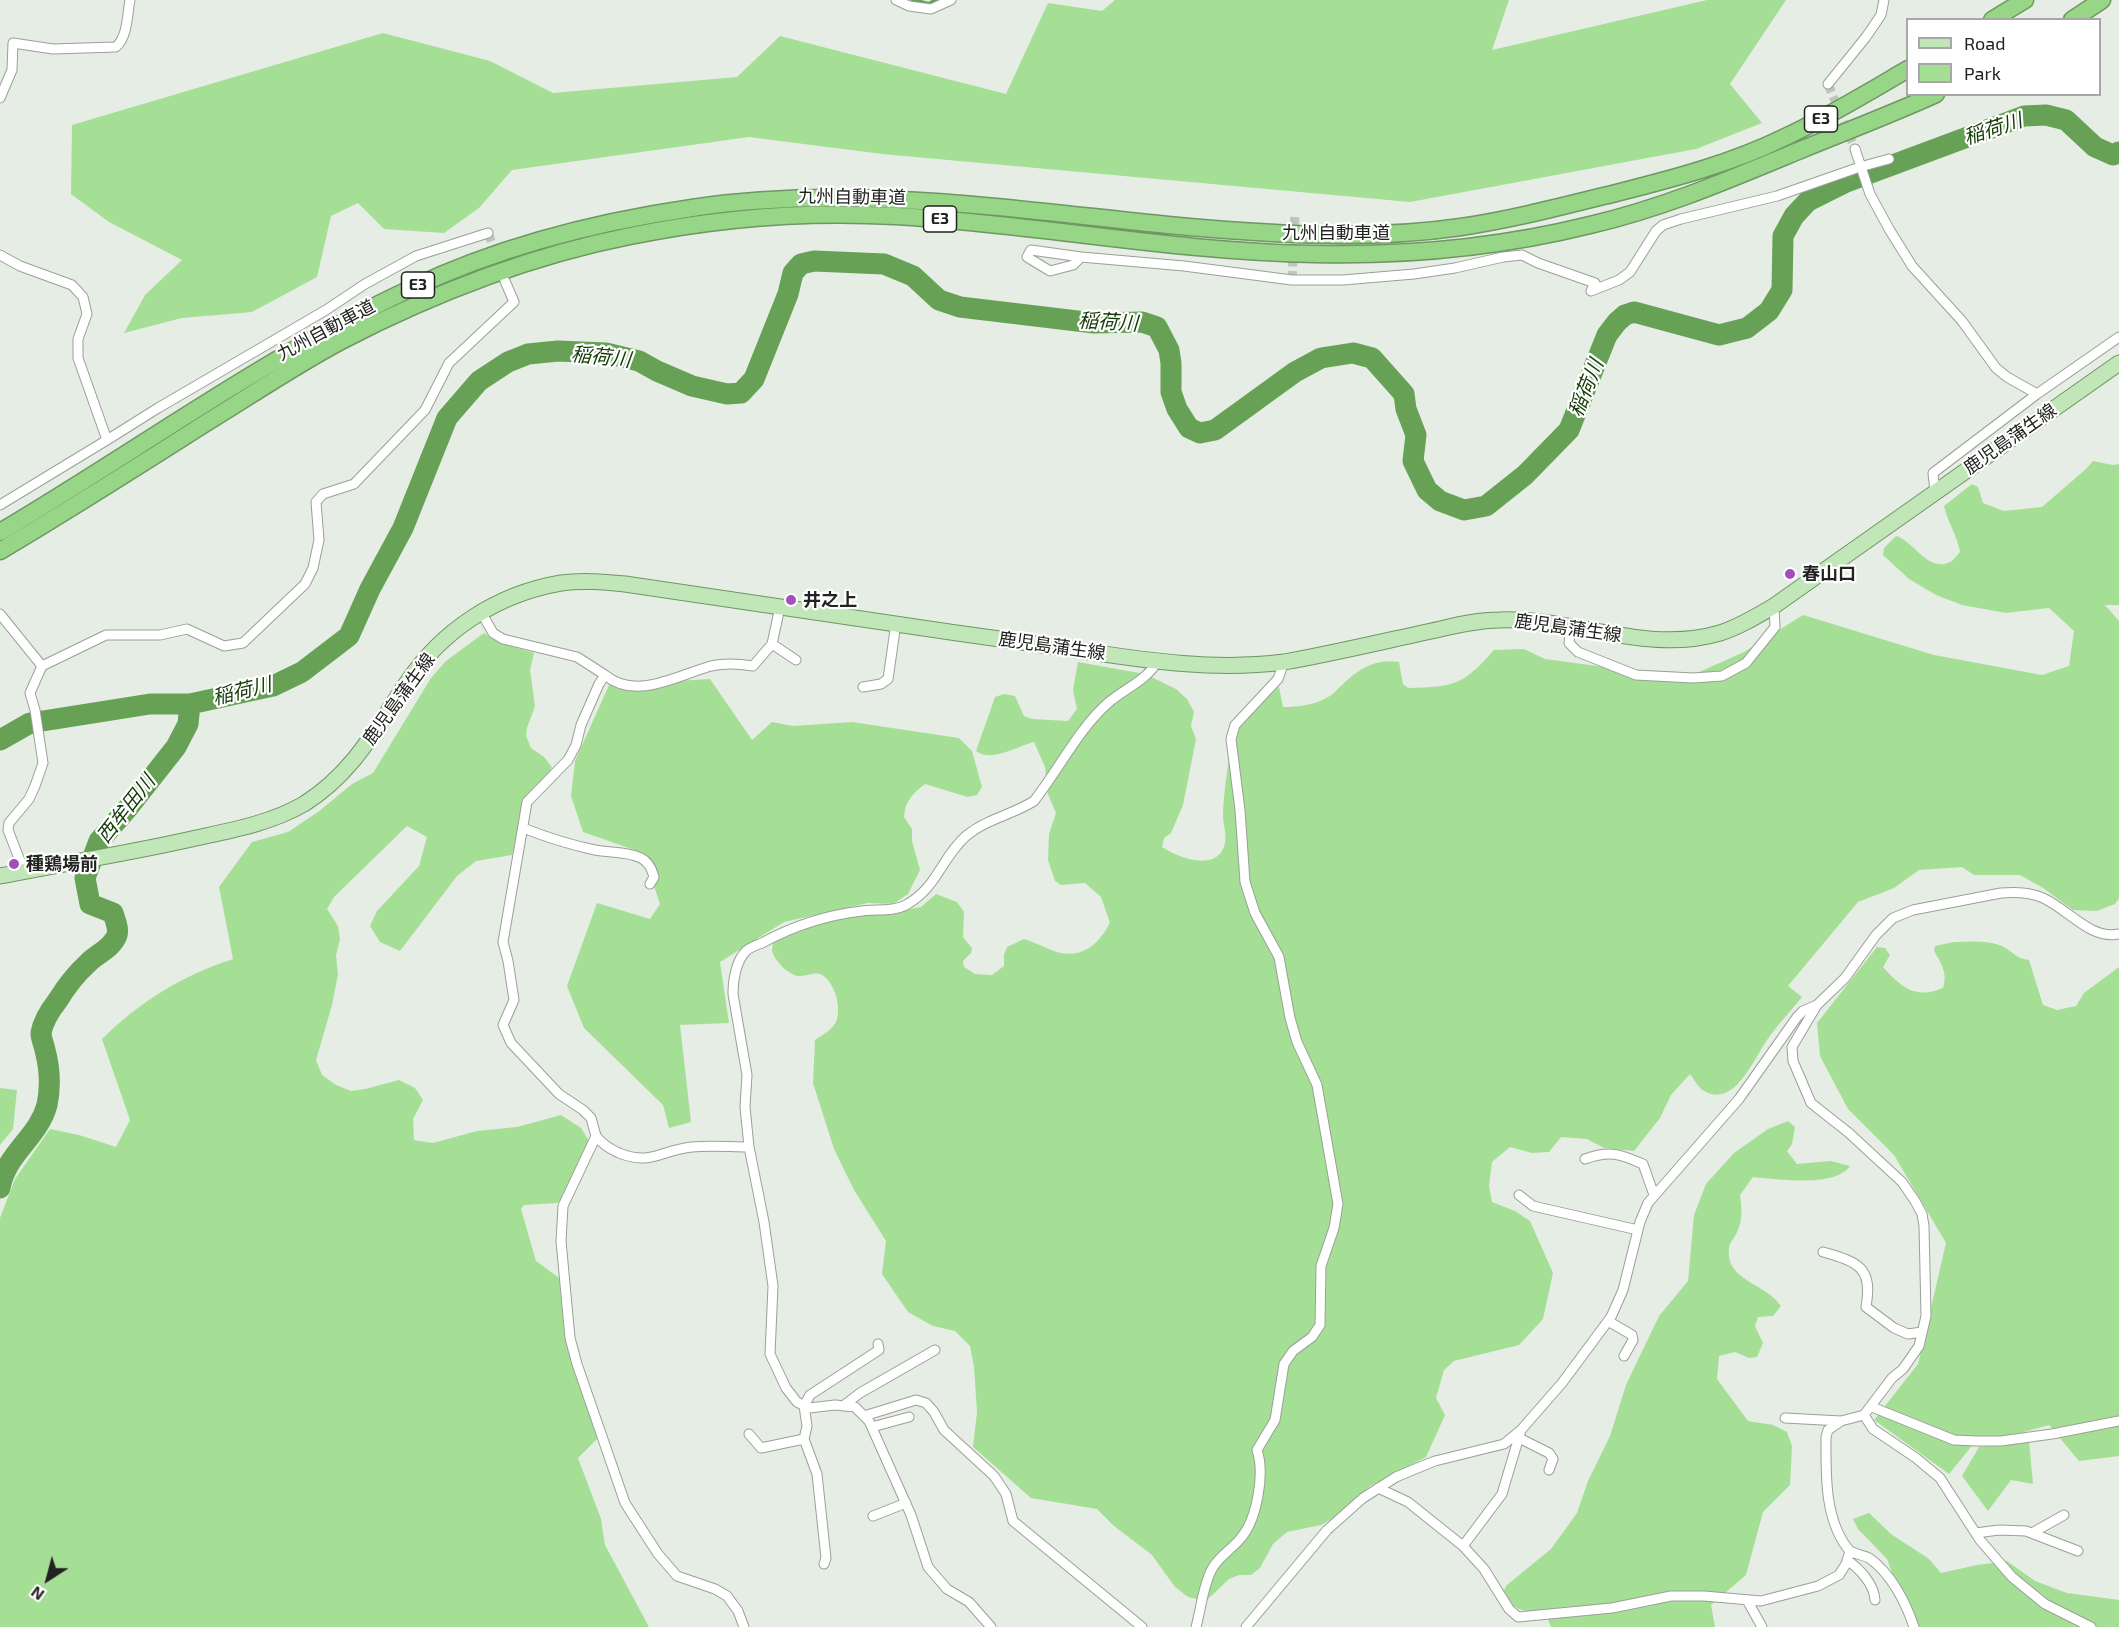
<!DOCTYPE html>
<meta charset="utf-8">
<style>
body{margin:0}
#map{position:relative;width:2119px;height:1627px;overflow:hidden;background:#e6ede4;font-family:"Exo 2",sans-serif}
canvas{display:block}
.legend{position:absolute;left:1906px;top:18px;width:195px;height:78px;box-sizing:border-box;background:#fff;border:2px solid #a6a7a6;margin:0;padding:8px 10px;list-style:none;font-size:18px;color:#212320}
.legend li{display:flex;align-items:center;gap:12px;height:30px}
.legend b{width:30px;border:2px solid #a6a7a6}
.north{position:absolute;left:18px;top:1549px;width:60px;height:60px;-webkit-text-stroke:4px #fff;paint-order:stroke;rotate:216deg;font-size:16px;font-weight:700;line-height:24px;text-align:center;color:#212320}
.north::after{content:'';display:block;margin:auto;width:21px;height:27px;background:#212320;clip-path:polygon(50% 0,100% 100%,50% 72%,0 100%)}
</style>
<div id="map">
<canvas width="2119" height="1627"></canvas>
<ul class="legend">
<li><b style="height:8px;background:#c1e6b7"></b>Road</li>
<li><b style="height:16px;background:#a5df96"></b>Park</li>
</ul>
<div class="north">N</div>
</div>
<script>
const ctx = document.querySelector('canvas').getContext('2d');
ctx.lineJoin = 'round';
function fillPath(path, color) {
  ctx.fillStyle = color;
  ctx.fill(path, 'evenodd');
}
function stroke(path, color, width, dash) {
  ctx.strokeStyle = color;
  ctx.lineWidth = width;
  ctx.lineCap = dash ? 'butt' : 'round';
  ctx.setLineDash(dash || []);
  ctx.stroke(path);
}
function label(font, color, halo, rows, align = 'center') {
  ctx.font = font + ' "Exo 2","Noto Sans JP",sans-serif';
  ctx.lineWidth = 4.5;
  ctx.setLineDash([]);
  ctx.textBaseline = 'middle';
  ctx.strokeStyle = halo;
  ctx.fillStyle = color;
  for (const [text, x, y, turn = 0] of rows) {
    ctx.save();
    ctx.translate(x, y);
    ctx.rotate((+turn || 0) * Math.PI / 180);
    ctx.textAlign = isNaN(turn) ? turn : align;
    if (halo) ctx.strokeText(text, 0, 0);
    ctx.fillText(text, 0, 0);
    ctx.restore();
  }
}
const green = new Path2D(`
 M1115,0H1509L1492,50L1707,0H1786L1730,84L1762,123L1696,149L1410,202L882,154L749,137L512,170L479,208L444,233L384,229L358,203L331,216L317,277L252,312L182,318L124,333L145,295L182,260L109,222L71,194L72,125L383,33L490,61L553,93L737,77L780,36L1006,94L1048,3L1102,11Z
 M2093,461L2113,465L2119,464V605H2105L2119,621V898L2115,904L2097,911L2073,910L2043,888L2020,875H1974L1962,867L1919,870L1894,888L1858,902L1788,986L1802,997C1791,1011 1777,1025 1767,1040C1753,1060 1733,1112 1701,1089C1697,1085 1693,1078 1690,1074L1671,1095L1660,1118L1634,1151L1604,1148L1587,1139L1561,1137L1549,1152L1532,1153L1510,1147L1492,1162L1489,1186L1492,1202L1515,1211L1530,1221L1553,1273L1543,1319L1519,1345L1454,1361L1444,1370L1436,1398L1445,1415L1426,1457L1370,1486L1335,1517L1321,1525L1287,1532L1273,1544L1260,1568L1251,1575H1239L1229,1579L1206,1601L1188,1597L1175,1587L1152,1555L1114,1526L1097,1509L1031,1498L973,1447L977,1412L974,1367L970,1346L955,1331L933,1326L908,1312L882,1274L886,1241L854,1190L834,1149L813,1083L815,1040C822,1035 832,1030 836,1022C842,1009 835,982 822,975C814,971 807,977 799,976C788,975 775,961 772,951C772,950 773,942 773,942L826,921L850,915L891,912L921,907L936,894L957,902L964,912L963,937L972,948L971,953L963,961L964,967L975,974L992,975L1004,966V955L1007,947L1024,939C1034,942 1042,946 1051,950C1079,961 1097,947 1110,923L1101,897L1085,883L1061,885L1055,881L1048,860L1049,834L1056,813L1048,794L1045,767L1034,742C1017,746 992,763 976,751L995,697L1004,694L1015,696L1024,716L1032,719L1068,721L1077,709L1073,690L1078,662L1145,674L1176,689L1187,699L1194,712L1191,726L1196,739L1183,805L1171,833L1164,838L1162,847C1178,858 1219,873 1225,843C1227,835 1223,824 1223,815C1224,792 1228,755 1236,733C1240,720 1262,701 1272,690L1279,687L1283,707C1298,707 1315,705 1328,697C1333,695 1337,689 1342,685C1358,669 1376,658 1399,662L1403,684L1408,688C1455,687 1463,685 1494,650L1524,649L1545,659L1620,669L1697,673L1744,652L1803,615L1934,655L2042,675L2069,666L2074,631L2049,608L2006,613L1962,605L1936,595L1909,579L1883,555L1884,548L1896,536C1914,541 1928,573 1950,562C1953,561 1957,555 1960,552C1957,535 1948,523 1944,506L1972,484L1978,487L1983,503L2004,511L2042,507L2086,469Z
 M484,633L497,642L534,653L530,670L535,706L527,728L526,736L531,748L544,757L552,767L548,775L526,796L512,855L476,861L457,876L400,951L380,942L370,926L377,911L419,866L427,837L407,826L334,897L327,909L338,926L340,939L336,955L338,974L332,1005L316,1060L322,1075L336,1085L351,1091L365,1089L399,1080L415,1088L423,1100L413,1119L414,1140L433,1143L477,1131L517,1127L561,1115L581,1128L589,1141L562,1199L557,1203L524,1205L521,1209L536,1261L559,1278L598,1438L578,1458L601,1519L605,1545L649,1627H0V1218L15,1179L50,1129L79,1135L116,1147L130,1120L102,1039C141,1001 181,976 233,959L219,887L252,842L288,832L318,812L352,784L373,773L431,678L446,661Z
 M710,679L752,740L772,722L793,726L852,722L959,738L972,751L982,787L977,795L968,797L925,784C913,793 905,801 904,817L912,829V841L920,870L908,894L893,904L868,903L784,922L720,962L729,1023L680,1025L691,1122L669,1128L663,1105L584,1028L567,986L597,903L650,919L660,904L643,853L583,832L571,796L575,761L609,685Z
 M1954,942C1969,942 1985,940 1999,945C2011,949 2014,958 2029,960L2043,1005L2057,1010L2076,1006L2084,993L2119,967V1456L2079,1461L2049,1425L1971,1447L1949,1474L1874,1420L1918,1364L1946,1243L1894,1155L1848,1109L1820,1056L1817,1023L1877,947L1885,948L1890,955L1883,967C1901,987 1916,1000 1943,988C1948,973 1941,963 1934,951L1935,946Z
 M0,1088L17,1090L13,1129L0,1145Z
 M1788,1121L1795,1127L1792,1144L1787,1151L1797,1164L1831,1161L1850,1166C1835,1188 1776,1179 1753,1177L1740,1195C1742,1209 1743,1223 1735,1236C1732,1241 1730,1242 1729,1248C1725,1281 1766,1283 1781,1306L1773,1316L1758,1317L1755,1326L1763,1343L1757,1357L1749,1358L1735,1352L1719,1356L1717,1379L1748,1421L1773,1425L1787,1432L1792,1446L1790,1485L1763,1512L1746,1575L1711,1605L1715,1627H1551L1544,1610C1523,1612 1514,1612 1503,1592L1507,1585L1551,1549L1577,1513L1588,1481L1610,1436L1626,1385L1659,1316L1688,1281L1694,1215L1706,1184L1734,1153L1768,1129Z
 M2029,1440L2033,1484L2011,1480L1988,1511L1962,1476L1979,1447Z
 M1869,1513L1891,1534L1929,1559L1941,1573L1977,1565L2007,1561L2035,1581L2067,1593L2119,1600V1627H1911L1887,1559L1858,1529L1853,1519Z`);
const stream = new Path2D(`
 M913,0L929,4L936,0`);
const river = new Path2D(`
 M0,740L30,723L150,704H190L273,686L302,672L349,636L370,589L403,528L447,418L479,381L508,362L528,354L558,351L606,353L639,361L657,371L692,386L727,394L741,393L754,379L788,294L793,273L801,264L814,261L884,264L913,276L939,300L960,307L1094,323L1142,322L1157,327L1169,350L1171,363V392L1177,409L1189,428L1200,433L1215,430L1295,372L1321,358L1353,353L1372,358L1404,394L1406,409L1416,435L1413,461L1427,490L1440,501L1464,510L1486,506L1525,475L1569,430L1607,335L1617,322L1625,315L1634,312L1719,335L1747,328L1769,311L1782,290L1783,236L1794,216L1808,201L1844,183L2024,116L2046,115L2066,120L2095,147L2113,155L2119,152
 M0,1188C6,1153 38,1138 47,1105C51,1086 50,1069 45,1050C44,1044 41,1039 41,1033C43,1021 51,1009 58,1000C66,987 76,974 87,964C96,954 112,949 117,935C119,928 115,920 113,913L90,904L85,878L99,841L128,808L176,747L188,724L190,704`);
const minorTunnel = new Path2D(`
 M1828,84L1855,149
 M488,233L497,256
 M1292,280L1295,214`);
const minor = new Path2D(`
 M896,0L909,6L931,9L951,0
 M1828,84L1866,37L1881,15L1884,0
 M0,98L12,70L13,43L53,49L116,47C128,36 127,15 130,0
 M1855,149L1870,194L1889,229L1912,266L1962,321L1996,368L2007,377L2037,394L1933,473L1935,492
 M0,255L20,266L72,285L83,297L87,314L78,339V358L107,440L0,505
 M1081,257L1073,265L1050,271L1027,257L1031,250L1081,257L1184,266L1292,280H1343L1414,274L1455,268L1503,257L1522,255L1538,263L1595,283L1591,291L1619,280L1630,272L1656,231L1663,225L1681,219L1777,196L1860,167L1889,159
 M2037,394L2119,337
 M107,440L158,408L326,310L365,284L416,256L488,233
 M481,612L493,633L503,639L577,657L605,675L599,684L581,725L576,745L568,760L527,802L503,942L508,961L514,1000L503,1025L511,1043L559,1094L583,1110L591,1118L596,1136L563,1206L561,1241L570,1338L577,1364L625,1503L658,1554L677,1576L715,1589L727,1596L738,1611L744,1627
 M0,614L42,666
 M1571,626L1569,643L1578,652L1636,675L1693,678L1722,676L1746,663L1775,627L1774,606
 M772,644L796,660
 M605,675C636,701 678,675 711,666C725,663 740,664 753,666L772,644L780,607
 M863,687L881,684L888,679L896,623
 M523,828C546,837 571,845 595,850C610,853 627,851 641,858C649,862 652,869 654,877L650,884
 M24,871L8,830L9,823L29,799L35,786L43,763L35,710L30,693L42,666L106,635H160L187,629L224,646L243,643L305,584L313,568L319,540L316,502L323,494L354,484L425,410L449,363L514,302L505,281
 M596,1136C602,1144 610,1149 619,1153C651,1166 661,1150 692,1147C710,1145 730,1147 749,1147
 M1585,1159C1610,1150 1620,1154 1643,1164L1654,1195
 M1519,1195L1533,1206L1638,1230
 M1823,1252C1859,1262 1873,1268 1866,1307L1894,1328L1908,1334L1922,1332
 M1608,1321L1632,1335L1633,1340L1624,1356
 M843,1406L860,1393L935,1350
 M1872,1407L1954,1440L1977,1441H2001L2052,1434L2119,1421
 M1864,1415L1873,1429L1916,1458L1940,1478L1980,1540L2012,1577L2045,1604L2091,1627
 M864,1416L916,1400L926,1403L934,1412L944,1430L994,1476L1006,1494L1013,1521L1142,1627
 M1785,1418L1841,1421
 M872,1427L909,1417
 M749,1434L761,1448L804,1439
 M1519,1438L1549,1453L1553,1459L1549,1470
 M1378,1488L1408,1502L1463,1546L1484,1569L1509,1609L1518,1617L1612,1608L1671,1596H1704L1761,1601L1818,1586L1839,1575L1846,1564L1850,1551
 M873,1516L906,1503
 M1976,1533L1999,1530L2026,1531L2078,1551
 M2032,1533L2064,1515
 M1463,1546L1502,1494L1521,1430
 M1847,1560C1860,1569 1874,1584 1875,1600
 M824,1564L826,1558L817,1474L804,1439L807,1426L804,1406L810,1395L879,1350L878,1344
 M1747,1600L1762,1627
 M991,1627L969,1602L947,1589L928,1567L911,1515L869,1421L855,1407L835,1405L809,1408L797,1402L786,1388L770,1354L773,1286L764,1222L749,1147L745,1107L747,1075L733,994C733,980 736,961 746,951C750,947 757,945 762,943C793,926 827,915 862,911C876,909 893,912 906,905C938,887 941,858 966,836C986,819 1012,815 1034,801C1057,772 1080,727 1108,703C1125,688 1145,682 1158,661
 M1196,1627C1201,1609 1203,1585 1212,1569C1218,1557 1232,1549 1240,1539C1257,1520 1265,1474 1257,1450L1275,1420L1284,1364L1293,1351L1312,1337L1320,1325L1321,1266L1334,1228L1338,1204L1317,1085L1297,1042L1290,1018L1279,957L1255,913L1245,882L1240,810L1231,739L1235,725L1278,679L1284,662
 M1246,1627L1327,1530L1363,1498L1396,1477L1415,1469L1435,1461L1504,1444L1521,1430L1562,1383L1611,1317L1623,1290L1640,1222L1648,1203L1739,1099L1797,1017L1803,1011L1817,1005
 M1914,1627C1906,1603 1891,1573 1869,1558C1862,1554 1853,1555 1848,1549C1824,1518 1826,1473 1826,1437L1828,1430L1841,1421L1864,1415L1892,1378L1903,1369L1919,1346L1926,1316L1924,1226L1922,1214L1915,1201L1902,1182L1849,1133L1811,1103L1793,1061L1792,1047L1817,1005L1845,978L1876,935L1893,918L1913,910L2001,893C2016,892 2030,892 2043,898C2068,909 2090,940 2119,934`);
const primary = new Path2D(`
 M0,876C65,863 131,853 196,838C233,830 271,823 304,804C353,773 375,730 406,684C442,630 497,594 561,583C582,580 604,582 625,584C761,604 898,625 1035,644C1117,655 1200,673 1284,662C1330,654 1376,643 1422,633C1447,628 1473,620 1499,620C1574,617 1646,655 1720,633C1739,627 1757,616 1774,606L2119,363`);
const motorway = new Path2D(`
 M1992,20L2025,0
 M2072,20L2102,0
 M0,532C137,451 266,356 410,289C498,247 596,222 692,208C851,184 1009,209 1168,225C1264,234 1365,241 1461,227C1515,219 1567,205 1620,192C1675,178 1732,163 1783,138C1826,118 1867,93 1908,69
 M0,551C71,509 140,465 209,421C253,394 296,365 341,341C432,294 529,256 630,236C717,218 807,211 896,216C1036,224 1175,252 1315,254C1407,256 1501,247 1590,225C1664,208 1733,178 1803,149C1847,131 1892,114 1936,94`);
const markers = [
 [1790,574,6,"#a54ebb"],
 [791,600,6,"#a54ebb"],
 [14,864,6,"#a54ebb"]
];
const shields = [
 [1821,119,33],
 [940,219,33],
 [418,285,33]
];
const shieldNames = [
 ["E3",1821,119],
 ["E3",940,219],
 ["E3",418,285]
];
const streetNames = [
 ["九州自動車道",852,197,1],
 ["九州自動車道",1336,233],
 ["九州自動車道",326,330,-28],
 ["鹿児島蒲生線",2010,439,-35],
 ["鹿児島蒲生線",1568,628,8],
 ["鹿児島蒲生線",1052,646,8],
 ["鹿児島蒲生線",399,699,-54]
];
const poiNames = [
 ["春山口",1802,574],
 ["井之上",803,600],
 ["種鶏場前",26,864]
];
const waterNames = [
 ["稲荷川",1993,129,-18],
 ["稲荷川",1108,322,3],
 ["稲荷川",601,357,6],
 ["稲荷川",1586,388,-68],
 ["稲荷川",242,691,-14],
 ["西牟田川",126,809,-52]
];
fillPath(green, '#a5df96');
stroke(stream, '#66a156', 4);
stroke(river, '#66a156', 21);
stroke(minorTunnel, '#bfc5bd', 9, [9, 4.5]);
stroke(minor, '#9aa098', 11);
stroke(primary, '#6e9763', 17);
stroke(motorway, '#6e9763', 19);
stroke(minor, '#fff', 9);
stroke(primary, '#c1e6b7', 15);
stroke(motorway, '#97d587', 16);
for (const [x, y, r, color] of markers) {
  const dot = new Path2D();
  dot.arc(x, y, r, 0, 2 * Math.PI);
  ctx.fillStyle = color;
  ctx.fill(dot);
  stroke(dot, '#fff', 2);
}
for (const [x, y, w] of shields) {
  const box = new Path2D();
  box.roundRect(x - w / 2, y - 13, w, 26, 4.5);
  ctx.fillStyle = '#fff';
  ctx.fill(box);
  stroke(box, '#212320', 1.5);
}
label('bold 16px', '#212320', null, shieldNames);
label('18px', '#212320', '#fff', streetNames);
label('bold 18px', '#212320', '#fff', poiNames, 'left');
label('italic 20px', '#143c06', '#fff', waterNames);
</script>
